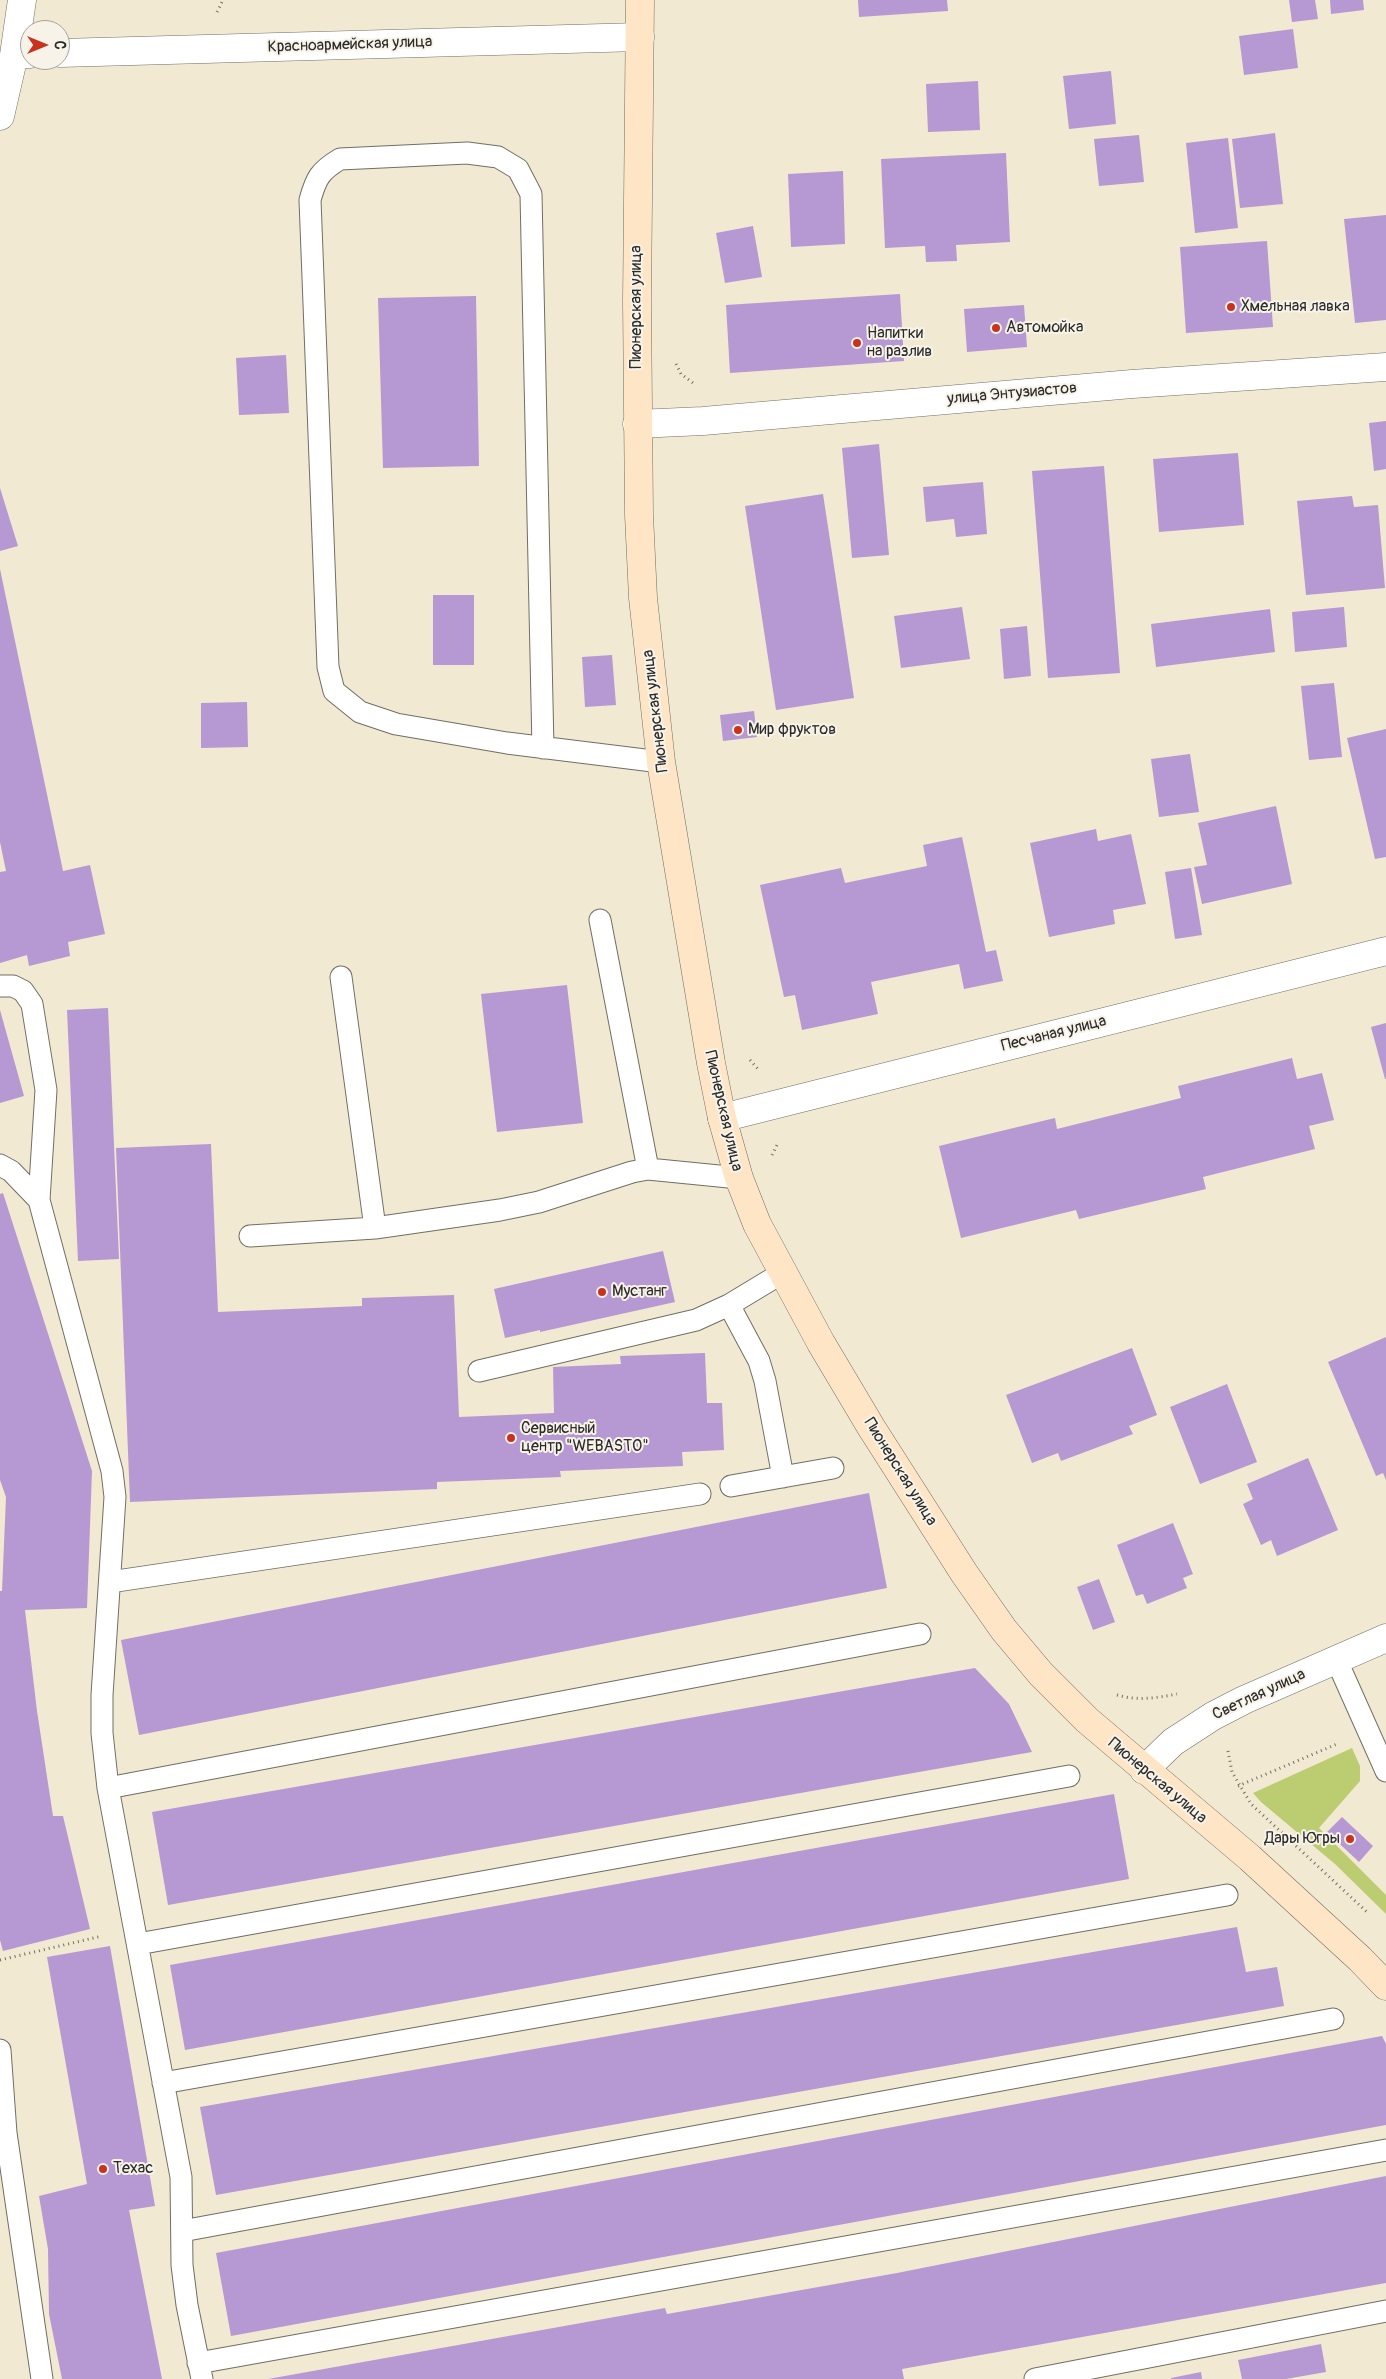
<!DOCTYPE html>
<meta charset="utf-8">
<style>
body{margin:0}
#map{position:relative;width:1386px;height:2379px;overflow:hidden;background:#f1e9d2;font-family:Pangolin,sans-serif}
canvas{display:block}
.north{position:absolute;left:20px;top:20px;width:50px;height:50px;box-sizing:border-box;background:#f7f3e8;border:1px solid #a5a39c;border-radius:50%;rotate:90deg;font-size:14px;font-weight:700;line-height:20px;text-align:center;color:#2b2b2b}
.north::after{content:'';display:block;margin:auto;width:18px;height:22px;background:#c8321e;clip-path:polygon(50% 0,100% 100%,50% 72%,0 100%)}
</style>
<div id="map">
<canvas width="1386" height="2379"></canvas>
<div class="north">С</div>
</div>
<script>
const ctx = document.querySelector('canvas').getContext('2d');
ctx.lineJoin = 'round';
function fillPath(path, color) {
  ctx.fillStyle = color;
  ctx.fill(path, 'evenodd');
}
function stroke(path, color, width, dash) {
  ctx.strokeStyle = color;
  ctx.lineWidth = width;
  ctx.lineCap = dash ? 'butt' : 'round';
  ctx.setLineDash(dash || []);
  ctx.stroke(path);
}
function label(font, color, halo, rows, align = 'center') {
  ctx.font = font + ' Pangolin,sans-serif';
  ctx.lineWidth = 4;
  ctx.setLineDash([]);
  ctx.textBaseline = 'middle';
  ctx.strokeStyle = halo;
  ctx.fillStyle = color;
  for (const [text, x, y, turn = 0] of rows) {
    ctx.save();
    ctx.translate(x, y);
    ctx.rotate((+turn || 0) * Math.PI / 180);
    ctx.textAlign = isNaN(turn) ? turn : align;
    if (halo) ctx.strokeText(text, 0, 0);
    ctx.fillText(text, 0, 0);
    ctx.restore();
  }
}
const green = new Path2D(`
 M1352,1748L1360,1766V1781L1319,1828L1386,1895V1914L1335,1864L1261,1802L1253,1793Z`);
const building = new Path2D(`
 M858,0H947L948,11L859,17Z
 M1289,0H1315L1318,19L1292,22Z
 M1330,0H1363L1364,10L1331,14Z
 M1293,29L1298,68L1244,75L1239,36Z
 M1111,71L1116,124L1069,129L1063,76Z
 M978,81L980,130L928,132L926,84Z
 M1275,133L1283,204L1240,208L1232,139Z
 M1139,135L1144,182L1099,186L1094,139Z
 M1228,138L1238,228L1195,233L1186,143Z
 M1006,153L1010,242L956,245L957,261L926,262L925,246L885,248L881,159Z
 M843,171L845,244L791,247L788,174Z
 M1386,215V320L1355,323L1344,219Z
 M753,226L762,277L725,283L716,233Z
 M1267,241L1273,327L1186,333L1180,247Z
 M900,294L904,361L730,373L726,305Z
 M476,296L479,466L383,468L378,298Z
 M1024,305L1027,347L967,352L964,309Z
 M286,355L289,413L239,415L236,358Z
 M1386,421V469L1374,471L1369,423Z
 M879,444L889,555L852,558L842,448Z
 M1238,453L1244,525L1159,532L1153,459Z
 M1104,466L1120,673L1048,678L1032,471Z
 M983,482L987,534L956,537L954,519L926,522L923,487Z
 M0,488L18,546L0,551Z
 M823,494L854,698L776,710L745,506Z
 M1352,496L1354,507L1378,505L1385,588L1306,595L1297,501Z
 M0,569L63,871L90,865L105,934L68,942L70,956L29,966L27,955L0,963V872L6,871L0,842Z
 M433,595H474V665H433Z
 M962,607L970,659L901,668L894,616Z
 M1344,607L1347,647L1295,652L1292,612Z
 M1270,609L1275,652L1156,667L1151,624Z
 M1027,626L1031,676L1004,679L1000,629Z
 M612,655L616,705L585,707L582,657Z
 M1334,683L1342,757L1309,760L1301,686Z
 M247,702L248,747L201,748V703Z
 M754,711L757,737L723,741L720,715Z
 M1386,729V857L1375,859L1347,738Z
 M1190,754L1199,812L1159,817L1151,759Z
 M1276,806L1292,884L1202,904L1194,867L1207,865L1198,823Z
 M1096,829L1098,841L1131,834L1146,904L1113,910L1115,924L1049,937L1030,843Z
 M962,837L986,952L996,950L1003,981L964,989L959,964L871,982L878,1014L802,1030L795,995L784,997L760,885L841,868L845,883L927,866L923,845Z
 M1191,868L1202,935L1175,939L1165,872Z
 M567,985L583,1123L497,1132L481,994Z
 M108,1008L119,1259L78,1261L67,1010Z
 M0,1010L24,1096L0,1103Z
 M1386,1023V1079H1385L1371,1027Z
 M1292,1058L1297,1079L1322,1073L1334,1120L1309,1126L1315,1149L1203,1177L1206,1189L1079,1219L1076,1210L961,1238L939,1146L1055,1118L1057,1129L1181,1098L1178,1086Z
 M211,1144L218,1312L362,1306V1298L454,1295L459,1417L554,1413L553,1367L621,1364L620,1356L705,1353L707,1403H722L724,1450L682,1452L683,1466L560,1471L561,1477L437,1482V1489L130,1502L116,1148Z
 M3,1193L92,1471L87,1608L25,1610L37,1711L53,1816H63L90,1929L3,1951L0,1940V1591H2L6,1497L0,1480V1194Z
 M663,1251L675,1302L540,1332V1330L505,1338L494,1289Z
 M1386,1337V1480L1383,1473L1376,1476L1328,1362Z
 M1132,1348L1157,1415L1129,1426L1133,1434L1061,1461L1058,1453L1032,1463L1006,1395Z
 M1227,1384L1257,1462L1200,1484L1170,1407Z
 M1308,1458L1338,1530L1277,1556L1271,1540L1261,1545L1243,1504L1253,1499L1247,1484Z
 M869,1493L887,1588L139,1735L121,1640Z
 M1173,1523L1193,1574L1183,1578L1187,1588L1147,1604L1143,1594L1136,1596L1117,1545Z
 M1099,1579L1115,1622L1093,1630L1077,1587Z
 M975,1668L1009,1704L1032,1752L168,1905L152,1812Z
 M1114,1794L1129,1879L185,2050L170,1965Z
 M1342,1817L1373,1846L1359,1862L1327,1832Z
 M1237,1927L1246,1972L1277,1967L1284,2006L216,2195L200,2107Z
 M110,1946L155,2206L129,2210L162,2379H62L49,2314L48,2249L39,2196L87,2184L47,1957Z
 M1382,2036L1386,2044V2125L231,2336L216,2253Z
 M1386,2176V2283L902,2369L904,2379H268L665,2308L667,2314L897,2273Z
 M1321,2344L1326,2372L1286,2379H1242L1238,2360Z
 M1201,2372L1202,2379H1171V2378Z`);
const path = new Path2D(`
 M217,12L223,0
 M676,364L681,374L693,383
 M750,1060L759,1070
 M772,1155L778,1143
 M1117,1695C1137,1701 1156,1698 1177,1694
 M1228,1751L1232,1772L1251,1804L1368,1913
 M1238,1786L1337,1744
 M0,1960L102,1936`);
const lane = new Path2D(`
 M543,748L531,194L518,169L498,157L467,153L340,159C320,171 316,178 310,200L328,667L334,691L360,712L396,724L507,743L661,762
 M600,920L648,1169
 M341,977L375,1228
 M0,986H13L23,991L32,1004L46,1090L39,1200
 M0,1165L11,1171L39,1200L112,1471L115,1497L102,1695V1733L108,1788L181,2177L182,2265L187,2305L202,2379
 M250,1236L375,1228L500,1210L539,1202L632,1172L648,1169L739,1178
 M729,1305L759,1361L765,1381L783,1477
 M479,1371L696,1320L729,1305L782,1273
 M731,1486L833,1468
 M110,1582L700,1494
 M1336,1659L1386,1771
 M108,1788L920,1634
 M138,1944L1069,1776
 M0,2050L6,2133L0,2135
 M163,2083L1227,1895
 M6,2133L42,2379
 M182,2231L1333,2019
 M198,2363L1386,2150
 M1035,2379L1386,2311`);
const street = new Path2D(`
 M60,53L640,37
 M14,55L22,0
 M0,116L14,55L30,54
 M637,424L703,421L1132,384L1386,367
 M722,1118L1386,951
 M1144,1770L1173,1742L1213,1716L1244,1700L1386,1638`);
const secondary = new Path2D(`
 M640,0L637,301L639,515L643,598L661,762L711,1063L722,1118L739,1178L757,1224L821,1343L871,1427L964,1573L1004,1630L1041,1674L1087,1720L1250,1858L1360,1959L1386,1986`);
const markers = [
 [1231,307,5,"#c8321e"],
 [996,328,5,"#c8321e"],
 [857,343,5,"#c8321e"],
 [738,730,5,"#c8321e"],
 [602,1292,5,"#c8321e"],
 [511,1438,5,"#c8321e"],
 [1350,1839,5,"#c8321e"],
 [103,2169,5,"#c8321e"]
];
const streetNames = [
 ["Красноармейская улица",350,45,-2],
 ["Пионерская улица",637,307,-90],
 ["улица Энтузиастов",1012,394,-5],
 ["Пионерская улица",656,711,-97],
 ["Песчаная улица",1054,1034,-14],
 ["Пионерская улица",723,1111,77],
 ["Пионерская улица",900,1472,58],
 ["Светлая улица",1259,1695,-25],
 ["Пионерская улица",1157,1781,40]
];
const poiNames = [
 ["Хмельная лавка",1241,307],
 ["Автомойка",1006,328],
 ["Напитки",867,334],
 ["на разлив",867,352],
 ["Мир фруктов",748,730],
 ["Мустанг",612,1292],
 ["Сервисный",521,1429],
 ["центр \"WEBASTO\"",521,1447],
 ["Дары Югры",1340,1839,"right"],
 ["Техас",113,2169]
];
fillPath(green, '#bbcd70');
fillPath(building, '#b698d3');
stroke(lane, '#706e65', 23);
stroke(street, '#706e65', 29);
stroke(secondary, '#706e65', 29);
stroke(path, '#706e65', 3, [1, 4]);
stroke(lane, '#fff', 21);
stroke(street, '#fff', 28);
stroke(secondary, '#fee5c5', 28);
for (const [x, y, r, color] of markers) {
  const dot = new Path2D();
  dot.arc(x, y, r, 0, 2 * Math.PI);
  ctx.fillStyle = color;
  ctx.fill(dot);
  stroke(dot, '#f7f3e8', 2);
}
label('16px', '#2b2b2b', '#f7f3e8', streetNames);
label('16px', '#2b2b2b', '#f7f3e8', poiNames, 'left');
</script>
